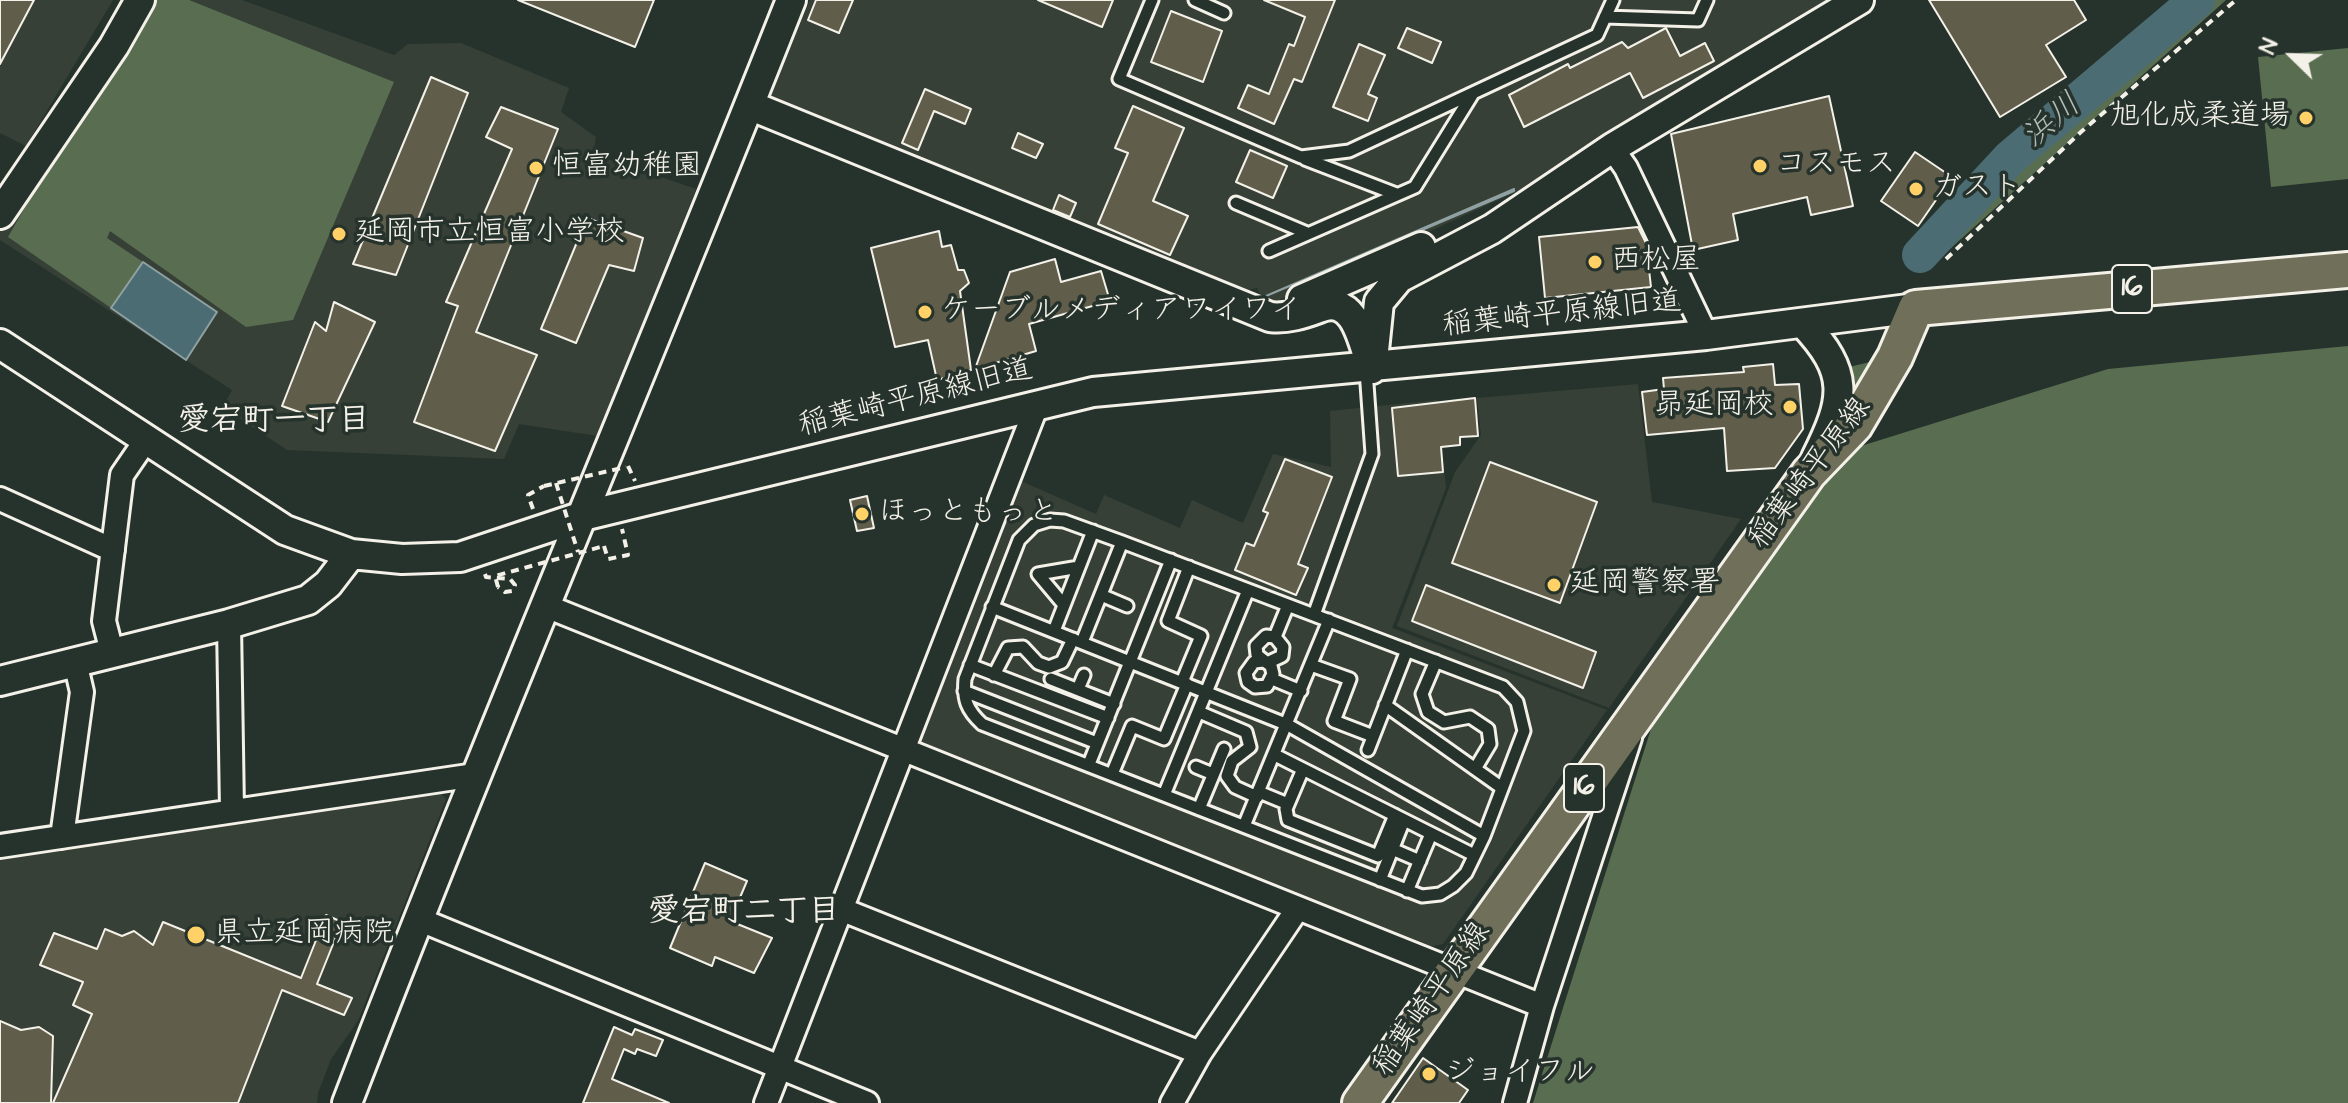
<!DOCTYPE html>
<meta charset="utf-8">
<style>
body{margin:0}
#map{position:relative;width:2348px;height:1103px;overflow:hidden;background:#26332d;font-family:"Architects Daughter",sans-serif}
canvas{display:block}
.north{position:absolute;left:2252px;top:16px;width:80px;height:80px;-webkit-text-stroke:6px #26332d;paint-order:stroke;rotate:293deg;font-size:22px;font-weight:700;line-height:32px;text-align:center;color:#f4f1e8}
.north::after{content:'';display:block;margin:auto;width:28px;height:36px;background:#f4f1e8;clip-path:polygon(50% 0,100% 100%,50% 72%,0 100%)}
</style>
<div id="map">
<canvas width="2348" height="1103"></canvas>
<div class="north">N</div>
</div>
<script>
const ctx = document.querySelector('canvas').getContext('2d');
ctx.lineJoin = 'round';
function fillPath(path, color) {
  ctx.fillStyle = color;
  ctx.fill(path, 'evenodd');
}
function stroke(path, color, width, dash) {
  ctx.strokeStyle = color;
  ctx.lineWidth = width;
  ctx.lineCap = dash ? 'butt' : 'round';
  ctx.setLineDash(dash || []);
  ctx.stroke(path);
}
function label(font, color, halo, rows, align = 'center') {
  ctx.font = font + ' "Architects Daughter","Klee One",sans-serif';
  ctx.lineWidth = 7;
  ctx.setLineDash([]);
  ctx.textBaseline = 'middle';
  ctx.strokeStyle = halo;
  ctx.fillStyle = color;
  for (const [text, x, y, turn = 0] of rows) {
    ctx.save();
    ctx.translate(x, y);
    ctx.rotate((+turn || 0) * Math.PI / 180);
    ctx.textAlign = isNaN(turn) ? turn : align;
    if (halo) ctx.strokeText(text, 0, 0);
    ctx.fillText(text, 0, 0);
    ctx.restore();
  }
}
const built = new Path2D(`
 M0,0H113L26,146L0,133Z
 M143,0H242L394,55L408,44L461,43L569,88L561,112L596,137L593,154L696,189L598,436L519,424L504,459L287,450L223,407L232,390L0,240V228Z
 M810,0H1843L1544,179L1266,306L1257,288L1238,292L776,103L771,95Z
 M1638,384L1652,502L1741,519L1609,708L1397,626L1455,472L1481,435L1477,398Z
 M1437,400L1446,488L1392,628L1607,710L1443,944L1427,947L921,744L917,730L1014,478L1096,514L1104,495L1180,528L1192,500L1243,523L1273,454L1331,467L1330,411Z
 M434,785L446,799L358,1021L331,1059L318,1093L317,1103H0V849Z`);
const green = new Path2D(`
 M144,0H189L394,82L293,320L246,327L110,231L107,238L143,262L111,308L8,237Z
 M2177,0H2226L1941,257L1927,255L1976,187Z
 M2348,48V179L2271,187L2258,57Z
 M2348,346V1103H1533L1656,713L1845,451L2108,369Z
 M1874,361L1854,396L1845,368Z`);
const water = new Path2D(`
 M1514,189V191L1266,296Z
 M143,262L217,312L186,360L111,308Z`);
const river = new Path2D(`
 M1920,255L2010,158L2197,0`);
const building = new Path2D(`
 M0,0H34L0,64Z
 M518,0H654L635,47Z
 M816,0H853L839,33L808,20Z
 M1038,0H1113L1102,27Z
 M1264,0H1335L1302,82L1294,79L1274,124L1238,108L1248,85L1269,94L1289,44L1294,46L1305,17Z
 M1929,0H2074L2086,20L2046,45L2066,77L2000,117Z
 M1171,11L1222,31L1203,82L1151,62Z
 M1407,28L1441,42L1432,63L1398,48Z
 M1666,28L1680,56L1705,43L1714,61L1643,98L1630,73L1524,127L1509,95L1568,64L1570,68L1622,42L1628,48Z
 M1359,44L1385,55L1368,94L1377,98L1368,121L1333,107Z
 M431,77L468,93L396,275L353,264Z
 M925,89L971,109L965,124L934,111L918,150L902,143Z
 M1829,96L1853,206L1811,215L1807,197L1733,214L1738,240L1693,250L1671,134Z
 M1133,106L1184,128L1153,201L1188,216L1170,255L1098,224L1128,153L1115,148Z
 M501,107L558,129L476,332L537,355L495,451L414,422L458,306L446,302L512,149L486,137Z
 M1018,133L1043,144L1036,158L1012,148Z
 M1250,150L1287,166L1273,198L1236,182Z
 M1915,152L1952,177L1918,226L1881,201Z
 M1059,195L1076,203L1070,217L1053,210Z
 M587,218L643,238L634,271L609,265L576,343L541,329Z
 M1638,227L1646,243L1651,287L1545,298L1539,237Z
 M939,231L942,247L951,245L958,270H964L969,283L960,291L971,370L937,380L928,340L895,347L871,248Z
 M1055,259L1061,282L1101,271L1110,301L1029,324L1036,351L975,369L1010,272Z
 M334,302L375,322L328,422L282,406L315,322L326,331Z
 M1773,364L1775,385L1799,384L1803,429L1775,468L1727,471L1724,428L1647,435L1642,392L1664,389L1663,378L1744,372L1743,367Z
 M1475,398L1478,436L1460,437V445L1441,447L1443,472L1398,476L1392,408Z
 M1285,459L1332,477L1298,564L1308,568L1296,595L1235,570L1246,543L1254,546L1268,513L1263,511Z
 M1490,462L1597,502L1560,603L1452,563Z
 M867,496L874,528L857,531L850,500Z
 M1426,585L1596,652L1583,688L1412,621Z
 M705,863L747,881L730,921L772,938L754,973L715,957L712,966L670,948Z
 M326,915L342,922L317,984L352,998L344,1015L282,990L238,1103H53L92,1014L73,1005L83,982L40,965L54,933L97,949L105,929L122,936L134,931L153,945L163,922L301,978Z
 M0,1021L21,1030L39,1027L53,1036L51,1103H0Z
 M614,1027L632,1035L635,1029L663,1040L656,1056L637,1049L635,1054L624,1049L612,1079L669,1103H583Z
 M1423,1058L1468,1090L1459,1103H1392Z`);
const path = new Path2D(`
 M1946,259L2082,131L2236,0
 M628,466L635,481
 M533,509L528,495L544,486
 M604,546L608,559L628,555L622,529
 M485,574L486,577L510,579L515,585L512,591L505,592L498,587`);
const service = new Path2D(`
 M1152,0L1119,79L1301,157L1349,151L1597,35L1613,0
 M1195,0L1224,13
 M1605,17L1698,20L1707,0
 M1305,159L1396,194
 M1236,203L1307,233
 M1269,251L1415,187L1472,95
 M1050,520L1064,521L1122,542L1503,687L1517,702L1524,731L1484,836L1466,873L1453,886L1440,894L1422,896L982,724C967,710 963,700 965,679L1019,540L1034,525Z
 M1101,595L1127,606
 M1064,605L1038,574L1079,567
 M992,607L1288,725L1484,836
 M1314,615L1372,454L1366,370
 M1054,631L1093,531
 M1275,637L1288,605
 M1082,642L1122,542
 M1264,661L1254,662L1246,673L1248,682L1255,687L1267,686L1273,674L1271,666L1257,655L1256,646L1266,636L1275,637L1283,647L1282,656L1267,663
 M1436,661L1422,694L1428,712L1444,722L1470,717L1488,729L1490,744L1475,769
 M970,665L1108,718
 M1311,665L1350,679L1334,721L1373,736
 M994,675L1008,648L1023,647L1038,663L1049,667L1062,662L1073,639
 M1051,679L1114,704
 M1272,679L1301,691
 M1182,682L1201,636L1168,621L1189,567
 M1078,689L1084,675
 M964,691L1097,743
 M1385,705L1502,788
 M1199,712L1246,732L1250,747L1232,761L1227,776L1235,787L1257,797
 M1368,750L1407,650
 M1275,755L1474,855
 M1089,764L1171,560
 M1196,767L1213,774
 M1303,769L1286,809L1288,820L1378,856L1395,815
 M1112,774L1132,726L1164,739L1187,684
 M1259,792L1288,804
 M1164,795L1248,590
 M1199,809L1224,749
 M1244,826L1329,620
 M1392,849L1420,861
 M1380,880L1404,820
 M1407,891L1431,834`);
const minor = new Path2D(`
 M1612,148L1626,168L1706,335
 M0,499L113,550
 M546,606L1542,1006
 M229,624L232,810
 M112,652L104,621L122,475L146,440
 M62,837L82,692L75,662
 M0,846L475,775
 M843,910L1200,1053
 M418,919L867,1103
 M766,1103L1037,405
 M1172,1103L1200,1053L1298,908
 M1515,1103L1542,1006L1630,738`);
const tertiary = new Path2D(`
 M749,105L1270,317C1287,319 1303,314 1319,308C1356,293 1363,344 1372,369
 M0,214L114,46L140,0
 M1302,299L1421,247
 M1803,323C1850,373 1846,398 1816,458
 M0,344L285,530L351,554L402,559L460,557L583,516L1093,392L1706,335L1916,308
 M1373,360L1379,302L1399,278L1492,229L1612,148L1859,0
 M0,681L229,624L308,600L328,584L351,554
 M347,1103C489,733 645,369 791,0`);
const primary = new Path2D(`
 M1360,1103L1809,473L1855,425L1895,357L1916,308L2348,270`);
const pathBridge = new Path2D(`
 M556,483L578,552
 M544,486L626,467
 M498,587L495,576L604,546`);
const markers = [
 [2306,118,8,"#ffd166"],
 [1760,166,8,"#ffd166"],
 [536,168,8,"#ffd166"],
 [1916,189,8,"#ffd166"],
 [339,234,8,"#ffd166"],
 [1595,262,8,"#ffd166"],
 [925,312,8,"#ffd166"],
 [1790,407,8,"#ffd166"],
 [862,514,8,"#ffd166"],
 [1554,585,8,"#ffd166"],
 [196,935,10,"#ffd166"],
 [1429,1074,8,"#ffd166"]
];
const shields = [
 [2132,289,40],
 [1584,788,40]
];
const shieldNames = [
 ["16",2132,289],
 ["16",1584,788]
];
const poiNames = [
 ["旭化成柔道場",2290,118,"right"],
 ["コスモス",1776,166],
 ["恒富幼稚園",552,168],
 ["ガスト",1932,189],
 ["延岡市立恒富小学校",355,234],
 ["西松屋",1611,262],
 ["ケーブルメディアワイワイ",941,312],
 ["昴延岡校",1774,407,"right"],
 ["ほっともっと",878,514],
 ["延岡警察署",1570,585],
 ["県立延岡病院",214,935],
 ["ジョイフル",1445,1074]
];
const streetNames = [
 ["稲葉崎平原線旧道",1562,315,-6],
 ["稲葉崎平原線旧道",916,399,-14],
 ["稲葉崎平原線",1811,474,-53],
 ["稲葉崎平原線",1433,1000,-55]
];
const waterNames = [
 ["浜川",2053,122,-40]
];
const neighbourhoodNames = [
 ["愛宕町一丁目",274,422],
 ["愛宕町二丁目",744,913]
];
fillPath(built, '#374036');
fillPath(green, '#596e51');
fillPath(water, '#4c6c73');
stroke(water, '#8fa1a2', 2);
stroke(river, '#4c6c73', 36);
fillPath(building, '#605e4a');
stroke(building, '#f4f1e8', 2);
stroke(service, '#f4f1e8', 17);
stroke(minor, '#f4f1e8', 28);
stroke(tertiary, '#f4f1e8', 34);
stroke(primary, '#f4f1e8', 40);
stroke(path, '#f4f1e8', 4, [8, 6]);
stroke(service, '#26332d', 11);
stroke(minor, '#26332d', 22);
stroke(tertiary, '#26332d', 28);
stroke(primary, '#706f59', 34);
stroke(pathBridge, '#f4f1e8', 4, [8, 6]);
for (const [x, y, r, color] of markers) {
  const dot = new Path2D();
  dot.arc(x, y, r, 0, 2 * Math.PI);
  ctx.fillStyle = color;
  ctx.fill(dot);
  stroke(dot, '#26332d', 3);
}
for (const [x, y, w] of shields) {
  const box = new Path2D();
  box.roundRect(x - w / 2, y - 24, w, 48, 6);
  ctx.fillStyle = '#26332d';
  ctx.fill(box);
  stroke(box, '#f4f1e8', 2);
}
label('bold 28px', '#f4f1e8', null, shieldNames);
label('30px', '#f4f1e8', '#26332d', poiNames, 'left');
label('30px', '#f4f1e8', '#26332d', streetNames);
label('italic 32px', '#b1bcb9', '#26332d', waterNames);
label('bold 32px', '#f4f1e8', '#26332d', neighbourhoodNames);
</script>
